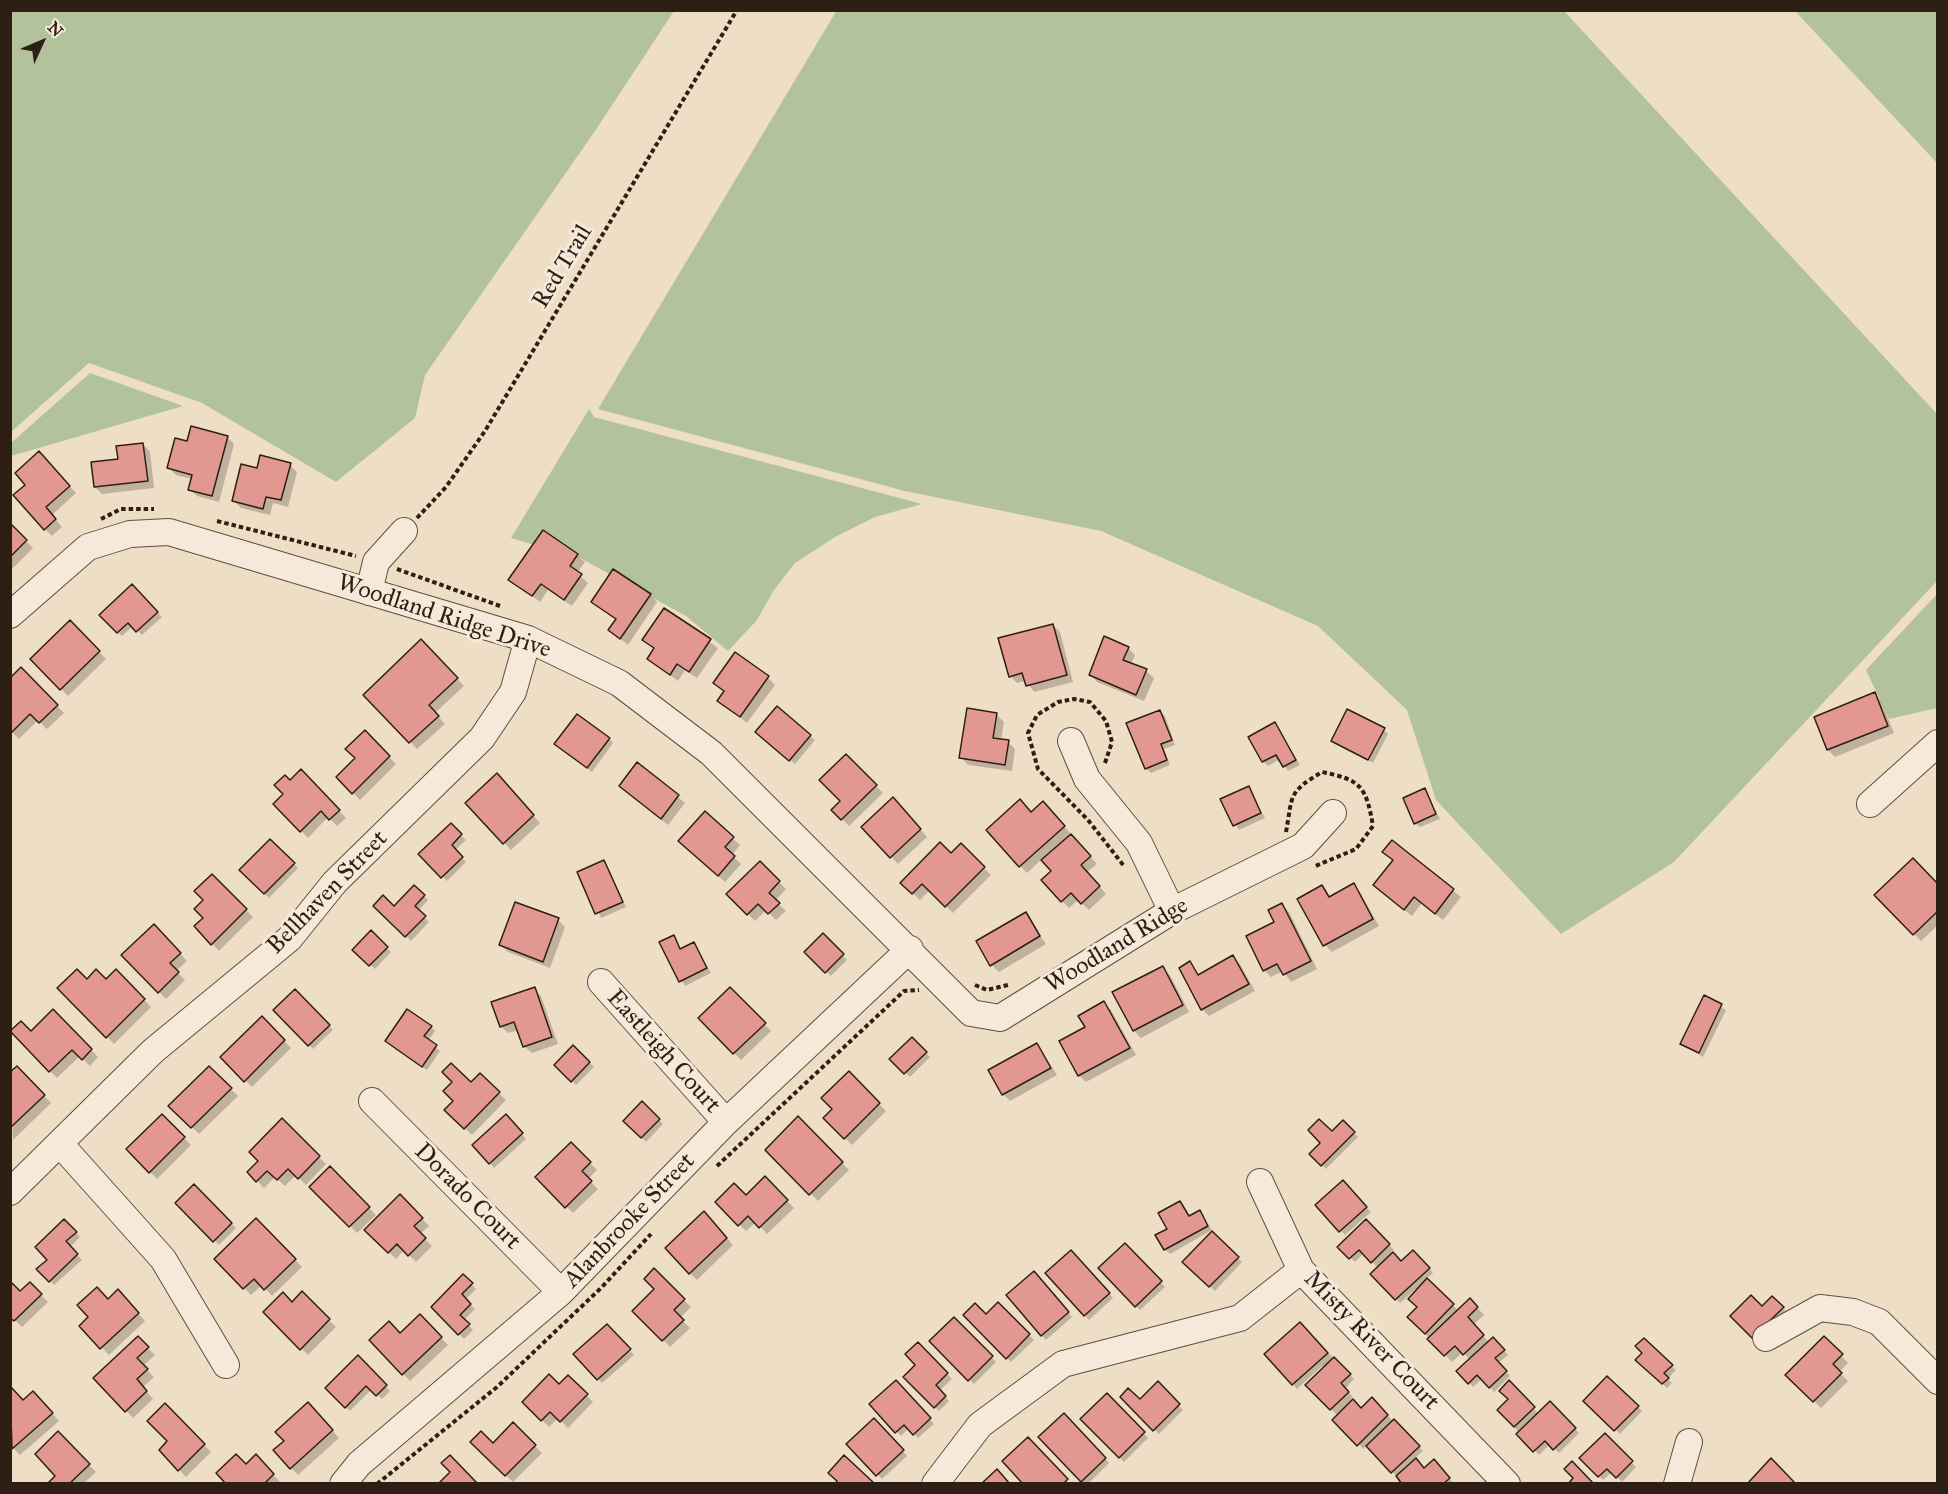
<!DOCTYPE html>
<style>
body{margin:0}
#map{position:relative;width:1948px;height:1494px;overflow:hidden;background:#efdec6;font-family:"IM FELL Great Primer",serif}
canvas{display:block}
.frame{position:absolute;inset:0;border:12px solid #2e1f14;pointer-events:none}
.north{position:absolute;left:12px;top:12px;width:60px;height:60px;-webkit-text-stroke:4px #f5eada;paint-order:stroke;rotate:46deg;font-size:16px;font-weight:700;line-height:24px;text-align:center;color:#2e1f14}
.north::after{content:'';display:block;margin:auto;width:21px;height:27px;background:#2e1f14;clip-path:polygon(50% 0,100% 100%,50% 72%,0 100%)}
</style>
<div id="map">
<canvas width="1948" height="1494"></canvas>
<div class="frame"></div>
<div class="north">N</div>
</div>
<script>
const ctx = document.querySelector('canvas').getContext('2d');
ctx.lineJoin = 'round';
function fillPath(path, color) {
  ctx.fillStyle = color;
  ctx.fill(path, 'evenodd');
}
function stroke(path, color, width, dash) {
  ctx.strokeStyle = color;
  ctx.lineWidth = width;
  ctx.lineCap = dash ? 'butt' : 'round';
  ctx.setLineDash(dash || []);
  ctx.stroke(path);
}
function label(font, color, halo, rows, align = 'center') {
  ctx.font = font + ' "IM FELL Great Primer",serif';
  ctx.lineWidth = 6;
  ctx.setLineDash([]);
  ctx.textBaseline = 'middle';
  ctx.strokeStyle = halo;
  ctx.fillStyle = color;
  for (const [text, x, y, turn = 0] of rows) {
    ctx.save();
    ctx.translate(x, y);
    ctx.rotate((+turn || 0) * Math.PI / 180);
    ctx.textAlign = isNaN(turn) ? turn : align;
    if (halo) ctx.strokeText(text, 0, 0);
    ctx.fillText(text, 0, 0);
    ctx.restore();
  }
}
const green = new Path2D(`
 M11,10H674V11L595,131L425,375L415,418L336,482L202,403L89,363L11,432Z
 M837,10L1564,11L1937,414V581L1674,862L1561,934L1436,800L1407,710L1318,626L1101,531L905,491L598,409Z
 M1795,11H1937V163Z
 M90,373L183,406L11,456V443Z
 M589,409L594,417L922,504L875,517L835,537L795,563L774,590L757,620L728,651L686,616L582,559L511,538Z
 M1937,594V708L1889,719L1866,670Z`);
const shadow = new Path2D(`
 M227,437L234,444L219,502L197,496L190,489L192,479L176,475L169,468Z
 M143,444L150,452L154,488L102,494L95,487L119,460Z
 M46,461L76,493L52,515L62,527L52,536L45,529L27,485Z
 M290,465L297,472L288,507L273,503L270,515L241,508L234,501L258,470Z
 M10,525L33,548L10,571Z
 M543,532L585,562L577,573L588,583L572,606L548,590L540,602L510,580Z
 M132,586L162,617L142,635L133,626L122,636L101,615Z
 M650,595L657,602L628,645L610,630L616,620L593,602Z
 M665,610L718,648L697,678L685,670L678,681L649,659L655,650L644,640Z
 M70,622L106,659L68,696L32,659Z
 M1053,625L1060,632L1073,682L1034,692L1026,681L1017,683L1010,676Z
 M421,641L464,686L435,713L445,724L417,749L366,695Z
 M1128,648L1135,655L1131,664L1146,671L1154,678L1144,701L1097,682L1090,674Z
 M21,669L64,713L47,729L38,720L19,739L10,730V698Z
 M768,678L775,685L747,723L719,701L725,692L715,683Z
 M1874,694L1881,701L1894,733L1835,757L1828,750Z
 M1160,712L1165,716L1175,745L1164,749L1170,765L1151,773L1146,768Z
 M997,715L1004,722L1001,741L1008,742L1015,749L1012,771L968,765L961,757Z
 M1275,724L1300,765L1288,771L1280,759L1268,766L1263,761Z
 M1384,730L1388,734L1373,763L1333,740Z
 M364,732L396,764L360,800L338,777L357,758Z
 M810,736L815,740L795,764L762,737Z
 M609,739L613,743L592,772L556,744Z
 M846,756L883,793L849,826L833,810L842,801Z
 M638,764L685,803L668,825L628,793Z
 M301,771L346,818L337,826L328,817L308,838L275,804Z
 M504,783L540,823L511,850L468,803Z
 M1248,788L1265,818L1239,830L1222,800Z
 M1424,790L1440,819L1420,827L1415,823Z
 M900,806L927,837L898,864L864,827Z
 M1050,810L1097,864L1087,872L1106,894L1089,910L1078,900L1069,908L1062,901L1053,871L1042,859L1027,873L1020,866L1032,813Z
 M705,813L740,845L732,855L741,864L725,882L687,848Z
 M451,825L466,840L455,850L466,862L447,881L420,854Z
 M270,841L298,868L269,898L241,870Z
 M1392,842L1461,897L1443,920L1422,903L1412,916L1382,892L1394,861L1384,852Z
 M961,846L991,875L953,913L930,890L920,900L902,883L951,855Z
 M604,862L626,907L601,918L579,873Z
 M760,863L786,889L775,901L786,911L776,920L766,910L755,921L728,894Z
 M212,876L253,917L219,951L196,926L205,918V900Z
 M1353,885L1360,892L1379,926L1332,952L1325,945L1299,900L1322,887L1331,898Z
 M1938,886V925L1921,941L1877,895Z
 M414,887L428,900L418,911L429,922L411,941L375,906L394,908Z
 M1282,905L1289,912L1317,969L1291,982L1283,971L1271,977L1264,970Z
 M1025,914L1046,944L999,972L992,965Z
 M558,920L565,927L550,968L508,952L501,945Z
 M154,926L187,961L176,971L185,980L166,999L124,956Z
 M371,932L391,952L375,969L354,950Z
 M823,935L847,960L831,976L806,952Z
 M673,937L682,950L694,944L711,973L685,986L661,943Z
 M1233,957L1240,964L1255,991L1209,1016L1202,1009L1190,963L1200,976Z
 M1162,968L1170,975L1189,1012L1141,1038L1134,1031L1114,993Z
 M116,971L151,1007L114,1044L59,988L87,981H106Z
 M534,989L541,996L558,1044L532,1053L524,1046L519,1030L508,1033L501,1026Z
 M730,989L771,1031L741,1060L700,1018Z
 M295,991L333,1030L313,1049L275,1010Z
 M1704,997L1726,1010L1703,1057L1682,1044Z
 M1104,1003L1111,1010L1136,1055L1086,1082L1079,1075L1061,1042L1087,1028Z
 M53,1011L98,1057L90,1066L80,1056L57,1078L12,1032L31,1033Z
 M262,1018L291,1048L252,1087L222,1057Z
 M431,1027L435,1031L428,1041L440,1051L427,1070L391,1045Z
 M912,1039L930,1057L910,1077L892,1059Z
 M1037,1044L1057,1075L1010,1101L1003,1094Z
 M573,1047L594,1067L576,1085L556,1065Z
 M17,1068L51,1103L13,1140L10,1074Z
 M209,1068L238,1096L199,1134L170,1106Z
 M849,1073L886,1111L852,1145L825,1118L834,1109Z
 M480,1075L506,1100L472,1135L446,1110Z
 M642,1103L663,1124L646,1142L625,1121Z
 M162,1116L191,1145L157,1179L128,1149Z
 M506,1116L526,1139L494,1168L490,1163Z
 M798,1118L849,1170L818,1201L767,1150Z
 M282,1121L326,1164L306,1185L296,1175L285,1186L275,1177L264,1188L249,1172L260,1161Z
 M1343,1122L1358,1137L1326,1169L1311,1154Z
 M571,1144L597,1170L588,1179L598,1189L573,1213L537,1177Z
 M330,1168L376,1215L357,1233L311,1187Z
 M765,1178L794,1208L767,1234L756,1222L746,1231L717,1202L746,1197Z
 M1343,1182L1371,1212L1345,1235L1317,1205Z
 M194,1186L236,1228L219,1245L177,1203Z
 M400,1196L429,1226L420,1234L432,1246L416,1262L404,1250L396,1259L366,1230Z
 M1180,1202L1190,1217L1199,1212L1212,1230L1170,1254L1165,1249L1169,1229Z
 M256,1220L302,1267L272,1296L262,1285L251,1295L216,1259Z
 M711,1220L733,1245L697,1280L690,1273Z
 M64,1221L80,1237L70,1247L82,1260L54,1285L39,1269L49,1260Z
 M1366,1221L1394,1250L1391,1252L1401,1263L1413,1252L1433,1273L1426,1279L1459,1311L1470,1300L1484,1315L1473,1325L1489,1342L1493,1339L1508,1355L1498,1363L1510,1376L1494,1392L1482,1379L1473,1387L1458,1371L1470,1360L1463,1352L1452,1362L1409,1317L1419,1307L1416,1289L1400,1303L1372,1274L1378,1268L1364,1253L1355,1262L1339,1247Z
 M1212,1233L1242,1262L1215,1291L1185,1262Z
 M1125,1245L1165,1287L1140,1310L1100,1268Z
 M1071,1252L1113,1298L1089,1320L1047,1274Z
 M654,1271L691,1307L680,1318L690,1328L670,1347L634,1311L656,1289Z
 M463,1276L476,1289L465,1300L475,1309L464,1320L473,1330L464,1339L433,1307Z
 M1038,1277L1072,1317L1046,1340L1008,1295Z
 M30,1284L48,1302L22,1327L10,1315L20,1293Z
 M118,1292L145,1321L109,1355L81,1326Z
 M302,1294L336,1327L308,1355L265,1312L292,1304Z
 M1772,1298L1787,1312L1757,1341L1732,1316L1762,1308Z
 M998,1304L1034,1340L1011,1362L965,1315L986,1316Z
 M420,1316L448,1345L410,1381L371,1340L400,1334Z
 M954,1319L996,1362L974,1384L931,1341Z
 M1300,1324L1354,1379L1345,1389L1353,1397L1351,1399L1361,1410L1372,1400L1423,1451L1414,1459L1424,1469L1438,1466L1453,1483L1404,1484L1367,1445L1363,1449L1338,1416L1307,1385L1324,1368L1322,1366L1297,1389L1266,1354Z
 M607,1326L634,1355L602,1383L575,1354Z
 M138,1338L155,1355L143,1366L154,1377L143,1387L153,1399L133,1418L96,1378Z
 M1824,1338L1848,1363L1839,1372L1848,1381L1821,1408L1788,1375Z
 M1644,1340L1676,1370L1667,1379L1672,1383L1667,1388L1637,1360L1644,1353Z
 M918,1344L952,1379L939,1391L949,1401L939,1411L905,1377L917,1365Z
 M358,1357L390,1391L382,1399L372,1389L350,1411L327,1388Z
 M568,1377L593,1402L568,1428L558,1418L549,1427L524,1402L559,1386Z
 M1608,1378L1642,1411L1620,1434L1585,1401Z
 M896,1382L934,1424L918,1438L909,1428L901,1436L871,1404Z
 M1158,1383L1183,1410L1159,1434L1122,1397L1140,1401Z
 M1509,1383L1539,1414L1550,1403L1579,1433L1559,1453L1550,1444L1539,1455L1499,1410L1510,1399Z
 M10,1388L24,1402L40,1400L59,1421L20,1455L10,1445Z
 M1107,1395L1148,1438L1124,1462L1082,1419Z
 M165,1405L211,1452L186,1477L161,1450L169,1441Z
 M315,1411L339,1438L298,1475L291,1468Z
 M1064,1415L1109,1463L1088,1484H1085L1041,1437Z
 M874,1420L907,1456L882,1479L848,1444Z
 M513,1424L542,1453L513,1482L473,1442L493,1445Z
 M58,1433L96,1472L83,1484H49L57,1476Z
 M1605,1435L1636,1467L1622,1482L1612,1472L1603,1480L1581,1458Z
 M256,1456L280,1482L228,1484Z`);
const building = new Path2D(`
 M191,426L228,436L212,496L188,490L192,475L167,468L175,438L187,441Z
 M143,443L148,481L94,487L91,462L118,459L116,446Z
 M39,451L70,486L46,507L56,519L44,530L13,495L25,485L15,473Z
 M260,455L291,463L281,500L266,497L263,509L232,501L241,464L257,468Z
 M10,523L27,540L10,557Z
 M543,530L578,554L570,566L582,574L564,600L541,584L532,596L508,580Z
 M613,569L651,594L620,639L608,630L616,619L591,602Z
 M132,584L158,612L136,632L128,623L117,633L99,615Z
 M664,608L711,639L689,672L677,664L670,675L647,659L654,648L642,640Z
 M70,620L100,651L60,690L30,659Z
 M1053,624L1067,675L1026,686L1022,673L1009,677L998,638Z
 M1104,636L1129,647L1123,660L1147,669L1136,695L1089,675Z
 M421,639L458,678L429,705L439,716L409,743L363,695Z
 M735,652L769,676L740,717L717,701L724,691L713,683Z
 M21,667L58,705L39,723L30,714L11,733L10,678Z
 M1875,692L1888,726L1827,750L1814,717Z
 M777,706L811,735L789,761L755,732Z
 M967,708L997,713L993,738L1009,740L1005,765L959,758Z
 M1347,709L1385,728L1368,760L1331,741Z
 M1160,710L1172,740L1161,744L1167,760L1145,769L1126,723Z
 M577,714L610,738L587,768L554,744Z
 M1275,722L1296,760L1283,767L1276,755L1262,762L1248,737Z
 M365,730L390,756L352,794L336,777L355,758L345,749Z
 M846,754L877,785L841,820L831,810L840,801L819,780Z
 M637,762L679,795L661,819L619,786Z
 M301,769L340,810L329,820L321,811L300,832L273,804L283,794L274,785L285,775L290,780Z
 M497,773L534,815L503,844L465,803Z
 M1249,786L1261,813L1233,826L1220,799Z
 M1425,788L1436,814L1414,824L1403,798Z
 M893,797L921,829L890,858L861,827Z
 M1020,799L1031,812L1043,801L1065,826L1019,867L986,830Z
 M705,811L734,837L725,847L735,856L718,876L678,841Z
 M451,823L462,834L452,845L463,857L441,878L418,854Z
 M1071,834L1091,856L1081,865L1100,886L1081,904L1071,893L1061,902L1041,880L1051,871L1041,860Z
 M270,839L295,863L264,894L239,870Z
 M1392,840L1454,889L1435,914L1414,897L1404,910L1373,885L1393,860L1382,852Z
 M940,842L951,853L961,843L985,867L945,907L922,884L912,894L900,883Z
 M1913,858L1938,884V911L1913,935L1874,895Z
 M604,860L623,902L595,914L577,872Z
 M760,861L780,881L769,893L780,903L768,914L758,904L747,915L726,894Z
 M212,874L247,909L211,945L194,926L203,918L194,909L203,900L194,891Z
 M1354,883L1373,919L1323,946L1297,899L1322,885L1329,897Z
 M414,885L425,895L415,906L426,916L405,937L373,906L383,895L394,906Z
 M515,902L559,918L543,962L499,945Z
 M1282,903L1311,961L1283,975L1277,964L1263,971L1246,936L1274,922L1268,910Z
 M1026,912L1040,936L990,966L976,941Z
 M154,924L181,953L170,963L179,972L158,993L121,955Z
 M371,930L388,947L369,966L352,950Z
 M823,933L844,954L825,973L804,952Z
 M674,935L680,949L694,942L707,968L679,982L659,942Z
 M1233,955L1249,984L1201,1010L1179,968L1190,961L1198,975Z
 M1163,966L1183,1005L1133,1031L1112,992Z
 M77,969L87,979L96,969L106,979L116,969L145,999L106,1038L57,988Z
 M535,987L552,1037L523,1047L514,1022L500,1027L491,1002Z
 M730,987L766,1023L733,1054L698,1018Z
 M295,989L330,1025L308,1046L273,1010Z
 M1704,995L1722,1004L1699,1053L1680,1044Z
 M1104,1001L1130,1048L1078,1076L1059,1041L1085,1027L1078,1016Z
 M53,1009L92,1049L82,1060L72,1050L49,1072L10,1031L21,1021L31,1031Z
 M407,1009L432,1026L424,1036L437,1045L422,1067L385,1041Z
 M262,1016L285,1040L244,1082L220,1057Z
 M912,1037L927,1052L904,1074L889,1059Z
 M1037,1043L1051,1068L1002,1095L988,1070Z
 M573,1045L590,1062L571,1082L554,1065Z
 M451,1063L471,1082L480,1073L500,1092L464,1129L444,1110L453,1101L443,1091L452,1082L442,1072Z
 M17,1066L45,1095L10,1128V1072Z
 M209,1066L232,1088L191,1128L168,1106Z
 M849,1071L880,1103L844,1139L823,1118L832,1109L821,1098Z
 M642,1101L660,1119L641,1138L623,1121Z
 M162,1114L185,1137L149,1173L126,1149Z
 M506,1114L523,1133L489,1164L472,1145Z
 M798,1116L843,1162L809,1195L765,1150Z
 M282,1118L320,1156L298,1179L288,1169L277,1180L267,1171L256,1182L247,1172L258,1161L249,1152Z
 M1319,1119L1332,1131L1343,1120L1355,1132L1321,1166L1309,1154L1320,1143L1308,1130Z
 M571,1142L591,1162L582,1171L592,1181L565,1208L535,1177Z
 M330,1166L370,1207L349,1227L309,1187Z
 M765,1176L788,1200L759,1228L748,1216L738,1226L715,1202L734,1183L746,1195Z
 M1343,1180L1367,1207L1339,1232L1315,1205Z
 M194,1184L232,1223L213,1242L175,1203Z
 M400,1194L423,1218L414,1226L426,1238L408,1256L397,1244L388,1253L364,1230Z
 M1180,1201L1189,1216L1200,1210L1208,1226L1164,1250L1155,1235L1167,1229L1158,1213Z
 M704,1211L727,1238L689,1274L665,1248Z
 M256,1218L296,1259L264,1290L254,1279L243,1289L214,1259Z
 M64,1219L77,1232L66,1241L78,1254L49,1282L36,1269L47,1260L35,1247Z
 M1366,1219L1390,1244L1371,1263L1359,1250L1349,1259L1337,1247Z
 M1212,1231L1239,1257L1209,1287L1182,1262Z
 M1125,1243L1162,1281L1135,1307L1098,1268Z
 M1071,1250L1110,1293L1084,1316L1045,1273Z
 M1413,1250L1430,1268L1395,1300L1370,1274L1393,1252L1401,1261Z
 M654,1268L685,1299L674,1310L684,1320L662,1341L632,1311L654,1289L644,1279Z
 M1034,1271L1069,1312L1041,1336L1006,1295Z
 M463,1274L473,1283L462,1294L471,1304L460,1315L470,1324L458,1335L431,1307Z
 M1427,1278L1454,1304L1425,1334L1407,1317L1417,1307L1408,1299Z
 M10,1281L20,1291L30,1282L42,1294L14,1321L10,1318Z
 M97,1287L108,1299L118,1289L139,1313L100,1349L79,1326L88,1317L77,1305Z
 M302,1291L330,1319L300,1350L263,1312L283,1292L292,1302Z
 M1751,1295L1762,1306L1772,1296L1784,1307L1752,1338L1730,1316Z
 M1470,1298L1478,1307L1468,1317L1484,1335L1463,1355L1455,1346L1444,1356L1427,1339Z
 M998,1302L1030,1334L1006,1359L963,1315L975,1303L986,1314Z
 M420,1314L442,1337L402,1375L369,1340L389,1321L400,1333Z
 M954,1317L993,1356L968,1381L929,1341Z
 M1300,1322L1328,1353L1292,1385L1264,1354Z
 M607,1324L631,1349L597,1380L573,1354Z
 M138,1336L149,1347L137,1358L148,1369L137,1379L147,1391L125,1412L93,1378Z
 M1824,1336L1843,1354L1833,1364L1842,1373L1813,1402L1785,1375Z
 M1493,1337L1505,1350L1495,1358L1507,1371L1489,1388L1477,1375L1468,1384L1456,1371Z
 M1644,1338L1673,1365L1664,1373L1669,1378L1662,1384L1635,1360L1642,1353L1635,1346Z
 M918,1342L948,1373L936,1385L946,1396L934,1408L903,1377L915,1365L905,1354Z
 M358,1355L387,1385L376,1396L366,1386L345,1408L325,1388Z
 M1334,1357L1351,1374L1341,1383L1349,1392L1330,1410L1305,1385Z
 M549,1374L559,1384L568,1375L588,1394L560,1422L550,1412L541,1421L522,1402Z
 M1607,1376L1639,1406L1614,1431L1583,1401Z
 M896,1380L931,1418L913,1435L904,1425L895,1433L869,1404Z
 M1509,1380L1535,1407L1514,1427L1497,1410L1508,1399L1499,1391Z
 M1158,1381L1180,1404L1153,1431L1120,1397L1128,1388L1140,1399Z
 M10,1386L23,1400L33,1391L53,1413L12,1449Z
 M1107,1393L1145,1432L1119,1458L1080,1419Z
 M1372,1397L1388,1415L1357,1446L1332,1420L1353,1399L1361,1408Z
 M1550,1401L1576,1428L1553,1450L1545,1441L1533,1452L1516,1434Z
 M308,1402L333,1430L290,1469L273,1450L284,1441L275,1432Z
 M165,1403L205,1444L178,1471L159,1450L167,1441L147,1421Z
 M1064,1413L1106,1458L1081,1482L1038,1437Z
 M874,1418L904,1450L876,1476L846,1444Z
 M1394,1419L1420,1446L1391,1473L1366,1446Z
 M513,1422L536,1445L505,1476L470,1442L481,1431L493,1443Z
 M58,1431L90,1464L69,1484H47L55,1476L35,1454Z
 M1605,1433L1633,1461L1616,1478L1607,1469L1598,1477L1579,1458Z
 M1028,1437L1068,1479L1063,1484H1023L1002,1461Z
 M236,1454L246,1464L256,1454L274,1474L264,1484H226L216,1473Z
 M450,1455L478,1484H438L450,1472L441,1463Z
 M844,1455L875,1484H835L837,1481L828,1473Z
 M1416,1458L1424,1468L1434,1459L1450,1478L1443,1484H1402L1396,1476Z
 M1771,1458L1796,1484H1747Z
 M1572,1461L1594,1484H1568L1573,1478L1564,1469Z
 M997,1469L1010,1484H981Z`);
const path = new Path2D(`
 M417,518L446,487L485,431L737,10
 M101,519L121,509H154
 M217,521L356,556
 M397,569L500,606
 M1105,763L1112,742L1106,721L1090,702L1074,699L1058,702L1037,715L1028,733L1038,769L1088,820L1124,866
 M1286,832C1293,795 1287,793 1322,772C1362,780 1366,787 1373,826L1356,849L1313,867
 M975,985L987,990L1008,985
 M717,1166L904,991L919,990
 M377,1484L497,1387L602,1287L651,1234`);
const minor = new Path2D(`
 M369,592L376,562L404,531
 M10,615L88,547L130,534L169,532L528,639L619,683L711,753L971,1013L1000,1018L1172,911L1303,846L1333,813
 M1071,741L1087,779L1139,843L1172,911
 M1870,804L1938,743
 M601,982L726,1122
 M372,1101L561,1292
 M61,1145L163,1259L226,1365
 M1260,1182L1301,1270L1507,1484
 M10,1192L153,1051L289,939L335,882L482,738L513,692L528,639
 M1766,1338L1820,1308L1853,1312L1879,1322L1938,1381
 M343,1484L359,1464L561,1292L726,1122L910,949
 M935,1484L980,1425L1063,1364L1240,1318L1301,1270
 M1677,1484L1689,1442`);
const streetNames = [
 ["Red Trail",563,267,-59],
 ["Woodland Ridge Drive",444,617,18],
 ["Bellhaven Street",328,893,-46],
 ["Woodland Ridge",1117,946,-31],
 ["Eastleigh Court",663,1052,48],
 ["Dorado Court",467,1197,45],
 ["Alanbrooke Street",630,1221,-46],
 ["Misty River Court",1371,1341,46]
];
fillPath(green, '#b2c29b');
fillPath(shadow, '#0003');
fillPath(building, '#e29790');
stroke(building, '#2e1f14', 1.5);
stroke(minor, '#5e4f40', 28);
stroke(path, '#2e1f14', 4, [4.5, 3]);
stroke(minor, '#f5eada', 26);
label('24px', '#2e1f14', '#f5eada', streetNames);
</script>
